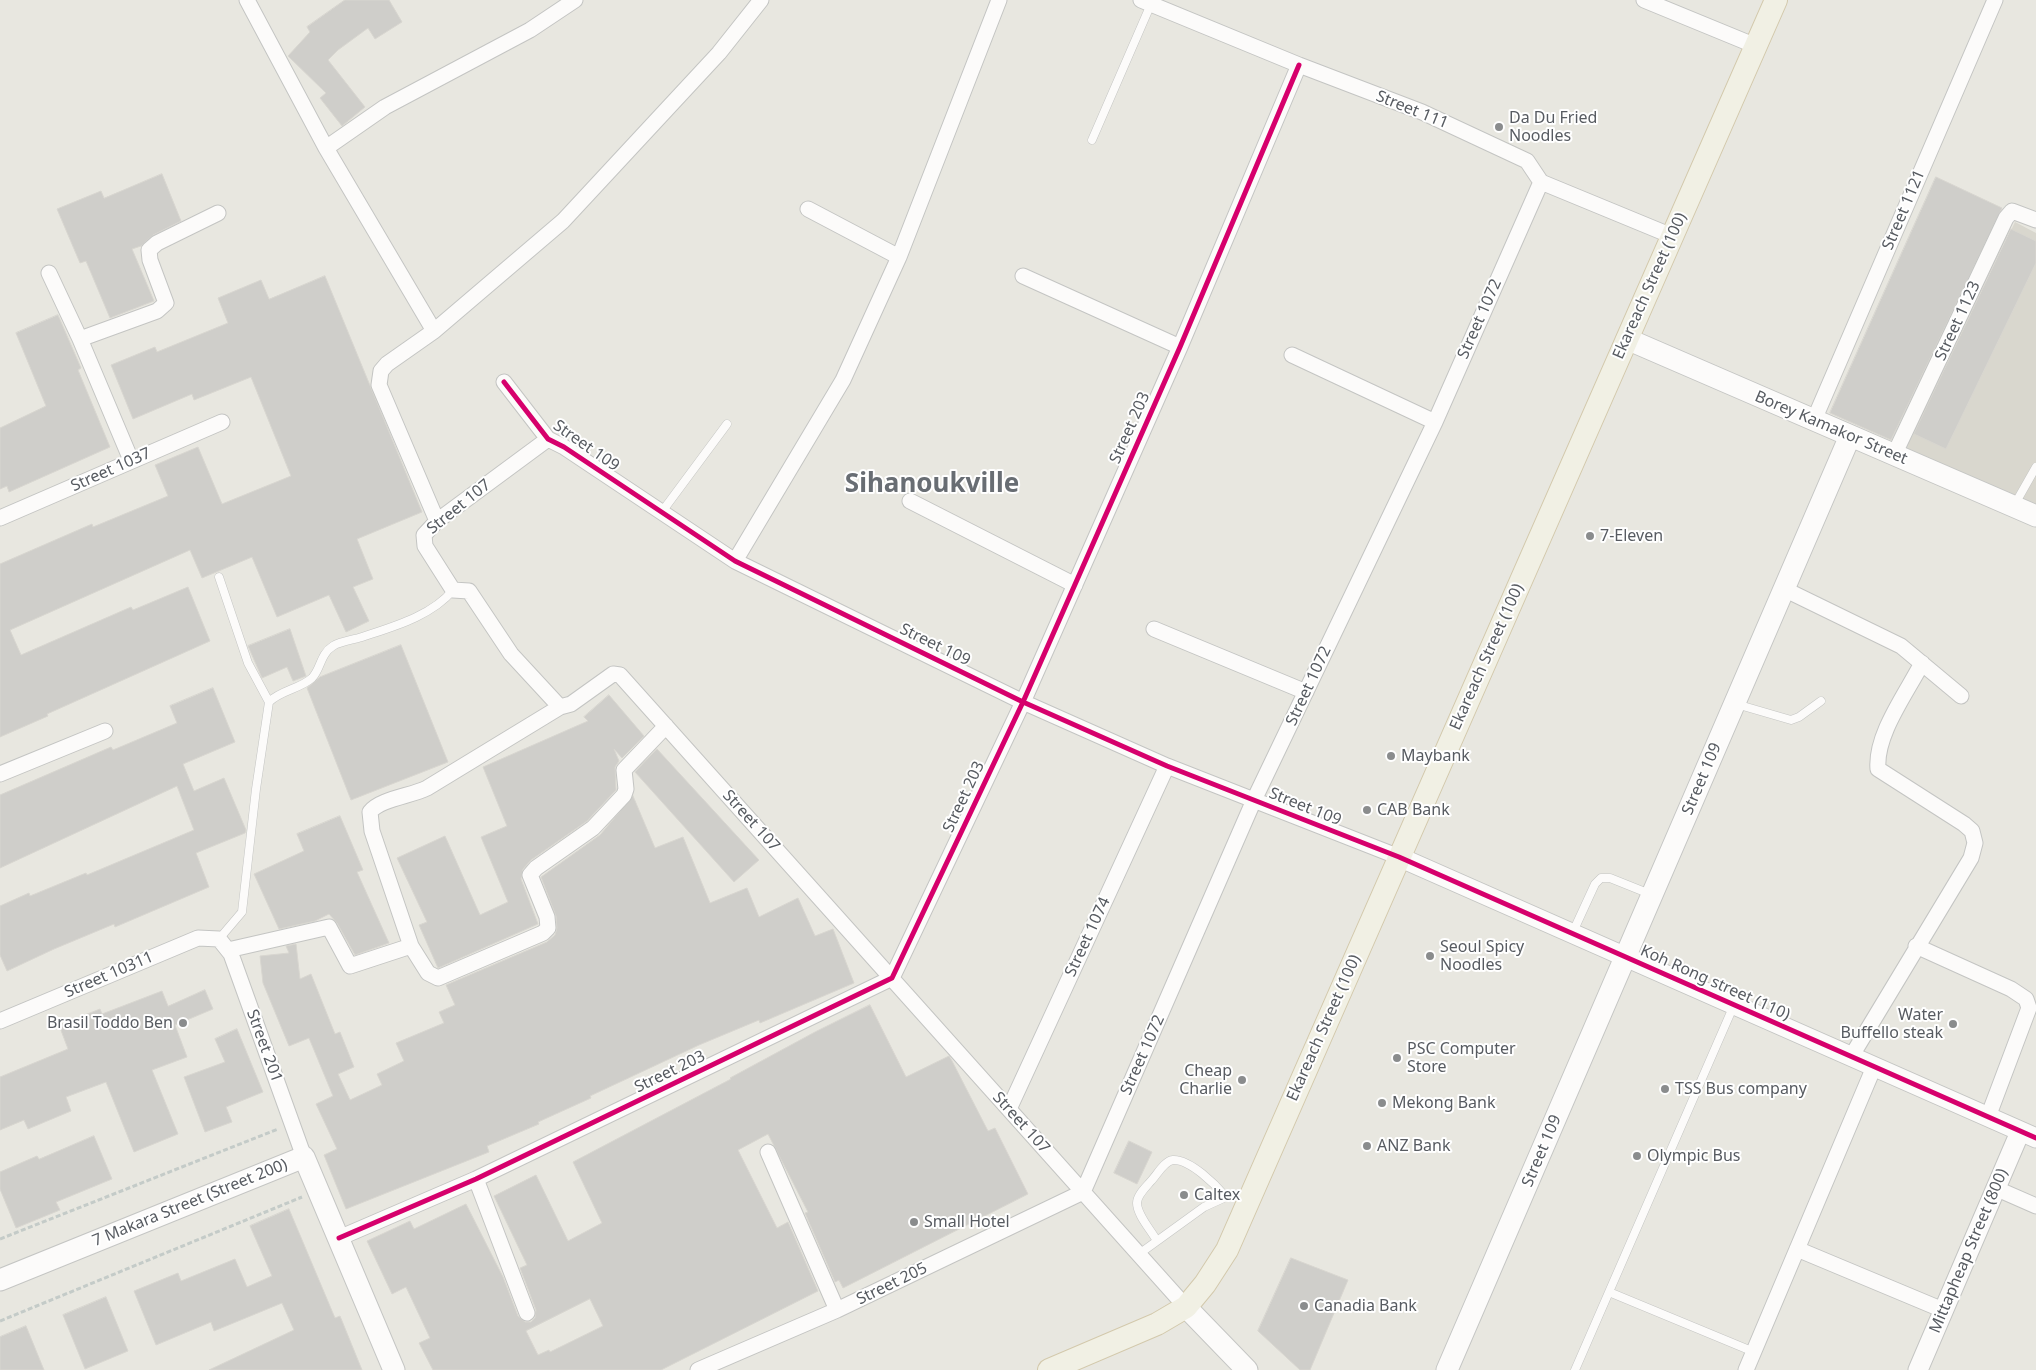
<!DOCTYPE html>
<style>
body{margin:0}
canvas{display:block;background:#e8e7e0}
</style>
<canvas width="2036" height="1370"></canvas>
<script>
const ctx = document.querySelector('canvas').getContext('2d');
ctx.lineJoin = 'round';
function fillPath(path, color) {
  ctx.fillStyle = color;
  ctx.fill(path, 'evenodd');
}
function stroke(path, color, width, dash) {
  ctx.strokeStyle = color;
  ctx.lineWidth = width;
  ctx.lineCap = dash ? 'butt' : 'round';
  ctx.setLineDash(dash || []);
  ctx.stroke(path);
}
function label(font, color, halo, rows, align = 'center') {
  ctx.font = font + ' "Noto Sans",sans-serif';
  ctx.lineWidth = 4;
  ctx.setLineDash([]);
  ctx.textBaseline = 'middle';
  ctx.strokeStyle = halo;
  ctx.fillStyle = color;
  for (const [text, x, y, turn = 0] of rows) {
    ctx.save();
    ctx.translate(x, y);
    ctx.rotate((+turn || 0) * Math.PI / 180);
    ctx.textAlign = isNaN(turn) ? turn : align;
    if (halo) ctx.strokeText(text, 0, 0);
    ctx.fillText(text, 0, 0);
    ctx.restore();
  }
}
const education = new Path2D(`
 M2015,222L2036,233V507L1905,451Z`);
const building = new Path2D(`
 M345,0H389L402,22L375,39L368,28L338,50L328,60L365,107L342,126L320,98L326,93L288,56L310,32L307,27Z
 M162,174L181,221L153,235L141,246L132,249L154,301L110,318L86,261L80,263L57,209L101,191L104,198Z
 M1936,177L2002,208L1891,440L1830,413Z
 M2011,229L2036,241V263L1946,449L1914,434Z
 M325,276L422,512L357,539L373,579L353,587L369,621L346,632L329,595L277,617L252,557L202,578L190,550L10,630L21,655L131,607L133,610L188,587L210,641L47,714L48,716L0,737V564L92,524L93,527L168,496L155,465L198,447L222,504L291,476L251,377L194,400L192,394L133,419L111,365L155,347L157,352L228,323L218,298L261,280L269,299Z
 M58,315L81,368L78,370L110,447L9,492L7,486L0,489V428L46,406L16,333Z
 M290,629L306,676L293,681L287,667L262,678L248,646Z
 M401,645L448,762L351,800L307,688L320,677Z
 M213,688L235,742L183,764L194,791L224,778L246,830L245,833L196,853L209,887L115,927L114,924L54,949L7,971L0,955V906L29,893L30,896L86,873L87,875L194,830L177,786L0,868V795L111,747L113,750L177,723L170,706Z
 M609,695L644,736L622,758L614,749L619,761L615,767L616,790L587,821L531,860L523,869L521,879L538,924L438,968L419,925L427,922L397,858L445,836L480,915L508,902L481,837L507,826L483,767L588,721L584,717Z
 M657,749L759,860L734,882L635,772Z
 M633,796L655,848L683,837L710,903L747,888L759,917L798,898L815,936L833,929L854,983L760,1023L759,1020L699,1045L590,1096L591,1098L538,1122L539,1124L487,1146L489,1152L346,1209L324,1155L337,1149L316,1104L333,1096L309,1038L289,1046L263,983L260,956L289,953L286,946L296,944L300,979L311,974L335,1034L340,1032L354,1067L338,1074L350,1100L382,1085L377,1074L404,1061L396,1043L444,1023L439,1012L455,1005L446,985L547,942L555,935L557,928L556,916L541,877L600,835Z
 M340,816L363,870L357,872L389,943L355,955L337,923L329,914L315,921L279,929L254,874L304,851L297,834Z
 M205,990L213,1009L175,1025L187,1057L152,1070L178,1134L134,1152L106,1082L66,1097L71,1111L28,1129L24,1120L0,1130V1077L68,1049L59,1025L100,1009L102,1014L162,991L168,1006Z
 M870,1005L906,1077L949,1056L951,1059L988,1131L995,1128L1028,1194L843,1288L839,1280L835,1282L805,1213L808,1212L768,1134L738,1150L777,1228L788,1222L818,1291L661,1370H433L419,1343L430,1338L406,1287L392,1294L367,1241L410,1221L414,1229L466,1204L503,1277L518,1316L525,1322H531L535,1318L536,1310L520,1268L527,1265L494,1196L536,1175L568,1241L602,1223L573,1162L731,1079L730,1078L815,1032ZM590,1299L603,1326L550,1352L549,1350L538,1355L526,1331Z
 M237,1029L263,1092L226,1107L232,1122L205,1132L184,1077L225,1062L215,1039Z
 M94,1136L112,1179L56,1202L60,1210L16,1228L0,1189V1172L37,1156L39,1159Z
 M1129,1141L1152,1152L1137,1184L1114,1173Z
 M289,1209L335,1318L340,1316L362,1370H209L294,1330L282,1303L214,1331L211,1322L156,1345L134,1291L178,1273L181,1281L235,1259L247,1287L272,1276L250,1226Z
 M1291,1258L1348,1280L1310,1370H1300L1258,1331Z
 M106,1297L128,1351L85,1369L63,1315Z
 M26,1326L44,1370H0V1337Z`);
const path = new Path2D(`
 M0,1239L278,1129
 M0,1321L302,1197`);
const service = new Path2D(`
 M1092,140L1151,4
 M2015,504L2036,467
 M661,513L727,424
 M219,577L248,663L269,702
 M1736,704L1791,720L1799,717L1821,701
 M1572,934L1595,884L1601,878H1610L1650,894
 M219,939L242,912L256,789L269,702C281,690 300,689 312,678C321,669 320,654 333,646C341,641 353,640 362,637C392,627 432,616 453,590
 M1157,1241C1151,1230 1137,1215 1137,1203C1137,1195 1146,1187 1151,1181C1157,1175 1164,1161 1173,1160C1190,1159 1216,1185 1226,1197
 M1139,1254L1204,1207L1226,1197L1248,1196
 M1609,1292L1754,1352
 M1575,1370L1734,1005`);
const minor = new Path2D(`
 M247,0L326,148L434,331
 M1141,0L1299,65L1422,112L1527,161L1541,182L1672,236
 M1644,0L1756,46
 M326,148L385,107L530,30L575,0
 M808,209L899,257
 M49,273L80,339L131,460
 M1023,276L1180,347
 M80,339L157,311L166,303L150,260L149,250L157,243L218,213
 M1292,355L1435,422
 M504,382L548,439L564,447L735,561L1023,702L1167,766L1399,857
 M1814,420L1995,0
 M548,439L437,521L424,535L425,546L453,590L469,591L511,654L560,707L571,704L613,674L620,675L1186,1307
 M1894,455L2006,218L2012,211L2036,220
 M910,501L1075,585
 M0,518L222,422
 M437,521L379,385L381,371L387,364L434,331L563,221L719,53L761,0
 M735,561L843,380L899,257L999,0
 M1784,589L1901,646L1961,696
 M1154,629L1306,692
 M560,707L427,788C411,796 380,799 370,812L372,831L411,946L428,973L438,978L543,933L548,928L547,917L530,875L536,868L593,828L624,795L626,789L624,770L666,726
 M0,774L105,731
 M1916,946L2011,989L2026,999L2029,1008L1988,1117
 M228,950L329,927L350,966L411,946
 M0,1021L198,938L219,939L231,954L304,1157
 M1851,1057L1971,858L1975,843L1972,831L1964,824L1878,769C1875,735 1906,694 1922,663
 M1009,1109L1167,766
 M768,1152L837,1310
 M476,1179L527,1313
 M1995,1188L2036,1206
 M339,1238L476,1179L892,978L1023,702L1180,347L1299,65
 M1797,1249L1943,1310
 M698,1370L837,1310L1083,1192L1254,800L1435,422L1541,182
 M1746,1370L1874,1067`);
const tertiary = new Path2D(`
 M1399,857L2036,1138
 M1918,1370L2020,1132`);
const secondary = new Path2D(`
 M1627,339L2036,516
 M0,1280L304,1157L394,1370
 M1186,1307L1247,1370
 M1447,1370L1850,436`);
const primary = new Path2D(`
 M1049,1370L1157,1324L1186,1307L1205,1284L1227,1250L1776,0`);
const cycleway = new Path2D(`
 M504,382L548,439L564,447L735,561L1023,702L1167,766L1399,857L2036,1138
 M339,1238L476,1179L892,978L1023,702L1180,347L1299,65`);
const markers = [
 [1499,127,5,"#8a8c8d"],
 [1590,536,5,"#8a8c8d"],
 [1391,756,5,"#8a8c8d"],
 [1367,810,5,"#8a8c8d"],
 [1430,956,5,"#8a8c8d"],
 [183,1023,5,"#8a8c8d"],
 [1953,1024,5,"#8a8c8d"],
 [1397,1058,5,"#8a8c8d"],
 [1242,1080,5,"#8a8c8d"],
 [1665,1089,5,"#8a8c8d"],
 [1382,1103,5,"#8a8c8d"],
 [1367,1146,5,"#8a8c8d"],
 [1637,1156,5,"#8a8c8d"],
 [1184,1195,5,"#8a8c8d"],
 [914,1222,5,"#8a8c8d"],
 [1304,1306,5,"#8a8c8d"]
];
const streetNames = [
 ["Street 111",1412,110,22],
 ["Street 1121",1904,210,-67],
 ["Ekareach Street (100)",1650,286,-66],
 ["Street 1072",1480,319,-66],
 ["Street 1123",1958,321,-65],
 ["Street 203",1130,428,-66],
 ["Borey Kamakor Street",1831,428,23],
 ["Street 109",586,446,35],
 ["Street 1037",111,470,-24],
 ["Street 107",459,507,-39],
 ["Street 109",935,645,26],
 ["Ekareach Street (100)",1487,657,-66],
 ["Street 1072",1309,686,-65],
 ["Street 109",1702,779,-67],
 ["Street 203",964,797,-65],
 ["Street 109",1305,807,22],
 ["Street 107",751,821,48],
 ["Street 1074",1088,937,-65],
 ["Street 10311",109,975,-23],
 ["Koh Rong street (110)",1715,983,24],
 ["Ekareach Street (100)",1324,1028,-66],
 ["Street 201",264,1046,70],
 ["Street 1072",1143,1055,-66],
 ["Street 203",670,1072,-26],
 ["Street 107",1021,1123,48],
 ["Street 109",1542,1151,-67],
 ["7 Makara Street (Street 200)",190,1203,-22],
 ["Mittapheap Street (800)",1969,1251,-67],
 ["Street 205",892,1284,-26]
];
const poiNames = [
 ["Da Du Fried",1509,118],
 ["Noodles",1509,136],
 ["7-Eleven",1600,536],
 ["Maybank",1401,756],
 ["CAB Bank",1377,810],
 ["Seoul Spicy",1440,947],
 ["Noodles",1440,965],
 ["Water",1943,1015,"right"],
 ["Buffello steak",1943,1033,"right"],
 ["Brasil Toddo Ben",173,1023,"right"],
 ["PSC Computer",1407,1049],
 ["Store",1407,1067],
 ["Cheap",1232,1071,"right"],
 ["Charlie",1232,1089,"right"],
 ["TSS Bus company",1675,1089],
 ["Mekong Bank",1392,1103],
 ["ANZ Bank",1377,1146],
 ["Olympic Bus",1647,1156],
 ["Caltex",1194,1195],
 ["Small Hotel",924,1222],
 ["Canadia Bank",1314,1306]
];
const townNames = [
 ["Sihanoukville",932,485]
];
fillPath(education, '#d9d7ce');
fillPath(building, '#cfceca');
stroke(building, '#d8d6d0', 1);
stroke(service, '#c4c5c3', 9);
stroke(minor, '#c4c5c3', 17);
stroke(tertiary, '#c4c5c3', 21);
stroke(secondary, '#c5c6c4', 23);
stroke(primary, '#d3c9ac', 24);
stroke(path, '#c4cbc8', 3, [5, 2.5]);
stroke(service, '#fcfbfa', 8);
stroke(minor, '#fcfbfa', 15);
stroke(tertiary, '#fcfbfa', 19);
stroke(secondary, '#fcfbfa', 21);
stroke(primary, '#f1f0e4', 22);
stroke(cycleway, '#d6006c', 5);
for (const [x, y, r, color] of markers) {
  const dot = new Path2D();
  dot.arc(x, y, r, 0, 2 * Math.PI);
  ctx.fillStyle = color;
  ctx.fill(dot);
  stroke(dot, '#fff', 2);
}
label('16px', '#575b61', '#fff', streetNames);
label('16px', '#575b61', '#fff', poiNames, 'left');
label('bold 26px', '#686d73', '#fff', townNames);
</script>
